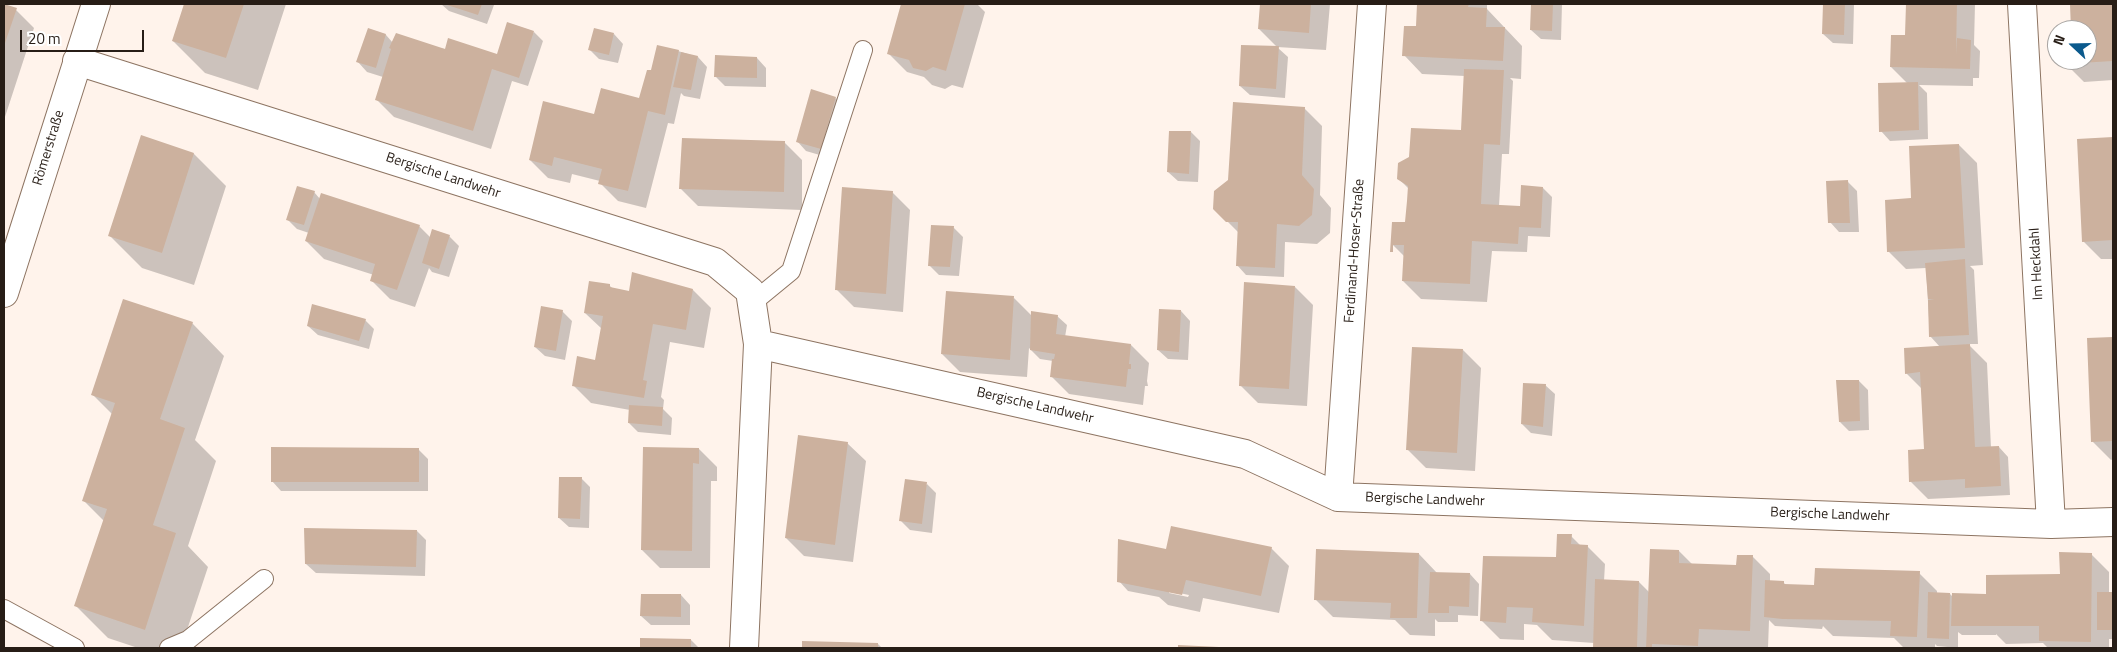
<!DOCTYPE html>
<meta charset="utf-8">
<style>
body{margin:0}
#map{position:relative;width:2117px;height:652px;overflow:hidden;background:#fff3eb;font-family:"Titillium Web",sans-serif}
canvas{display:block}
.frame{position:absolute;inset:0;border:5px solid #271d16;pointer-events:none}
.north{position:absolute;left:2047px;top:20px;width:50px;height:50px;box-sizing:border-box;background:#fff;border:1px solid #a9a5a2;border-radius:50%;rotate:291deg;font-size:14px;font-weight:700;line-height:20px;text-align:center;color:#271d16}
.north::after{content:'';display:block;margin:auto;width:18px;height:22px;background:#0b5a8d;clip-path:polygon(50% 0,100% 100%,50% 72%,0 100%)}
.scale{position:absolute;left:20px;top:30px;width:124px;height:22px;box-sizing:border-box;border:2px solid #271d16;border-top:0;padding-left:6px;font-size:15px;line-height:18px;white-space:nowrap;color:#271d16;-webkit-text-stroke:4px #fff;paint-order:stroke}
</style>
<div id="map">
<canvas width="2117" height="652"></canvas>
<div class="frame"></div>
<div class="north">N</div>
<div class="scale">20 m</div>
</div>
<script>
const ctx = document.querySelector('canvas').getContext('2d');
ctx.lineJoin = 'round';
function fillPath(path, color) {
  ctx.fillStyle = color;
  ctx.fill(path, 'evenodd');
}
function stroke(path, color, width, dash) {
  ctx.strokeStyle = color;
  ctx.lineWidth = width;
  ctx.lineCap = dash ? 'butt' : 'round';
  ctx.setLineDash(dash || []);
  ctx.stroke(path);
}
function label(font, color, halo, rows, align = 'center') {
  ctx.font = font + ' "Titillium Web",sans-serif';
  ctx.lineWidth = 5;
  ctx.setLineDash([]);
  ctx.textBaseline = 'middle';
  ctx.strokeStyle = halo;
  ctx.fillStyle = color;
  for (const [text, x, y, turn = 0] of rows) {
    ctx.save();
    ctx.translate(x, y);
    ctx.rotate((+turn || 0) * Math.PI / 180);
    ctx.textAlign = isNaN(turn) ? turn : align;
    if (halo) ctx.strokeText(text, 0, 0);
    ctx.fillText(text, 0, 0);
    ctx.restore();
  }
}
const shadow = new Path2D(`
 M185,4H286L258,90L205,73L173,41Z
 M441,4H493L494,5L487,24L449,11Z
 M903,4H977L985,12L963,88L952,85L945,89L932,85L924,77L907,72L889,54Z
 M1261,4H1330L1326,50L1277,47L1259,29Z
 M1418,4H1487V9L1522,46L1521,79L1510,78L1513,81L1509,154H1502L1499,206L1521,207L1543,188L1552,197L1550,237L1528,236L1527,252L1492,251L1487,302L1421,299L1403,281L1405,257L1392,244L1406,223L1409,189L1398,178L1464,132L1465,76L1422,74L1404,55L1417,28Z
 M1532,4H1562L1561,40L1541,39L1531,30Z
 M1824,4H1854L1853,44L1833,43L1823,34Z
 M1907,4H1975L1974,45L1980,51L1979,78H1973V86L1919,85L1927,93L1928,139L1890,141L1881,131L1908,84L1891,67L1906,36Z
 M2071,4H2113V80L2084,82L2066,64L2065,60H2087V30H2072Z
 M4,6L16,10L34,28L4,120Z
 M369,30L386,35L393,43L498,55L534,32L543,41L528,86L512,81L491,149L394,117L376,99L383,77L367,72L358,62Z
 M614,34L623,44L618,63L599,59L589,49Z
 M1278,48L1288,57L1285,98L1250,95L1240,86Z
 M678,51L698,57L707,67L700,99L684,96L681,93L674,124L668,123L646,208L618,201L600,183V181L572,174L570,183L548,178L530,160L594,115L640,99L652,72Z
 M757,58L766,68V87L725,86L716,77Z
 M836,98L845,107L830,158L806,151L797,141Z
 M1304,108L1322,126L1320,195L1331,208L1330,233L1317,244L1285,242L1284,277L1246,275L1237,265L1239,233L1227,221Z
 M1191,132L1200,141L1198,182L1178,181L1168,172Z
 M142,137L194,154L226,186L194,285L142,268L110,236Z
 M2113,138V259H2101L2083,241L2078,140Z
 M784,142L802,160V210L698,206L680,188Z
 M1959,145L1977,163L1983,265L1970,266L1974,270L1978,344H1968L1987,363L1991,448L1999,447L2008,457L2010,495L1928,499L1910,481L1925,450L1922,389L1906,373L1940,347L1930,336L1926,268L1906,269L1888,251L1913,200Z
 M1848,182L1857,191L1859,232H1839L1830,222Z
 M314,192L320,199L419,226L431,238L449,236L459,246L449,277L432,272L429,268L415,307L390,299L372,281L374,275L324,259L306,241L309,233L297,229L287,219Z
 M892,192L910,210L903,312L854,307L836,289Z
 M953,227L963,237L959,276L939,275L929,265Z
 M609,285L613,289L630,292L693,290L711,308L704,348L670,342L661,397L664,400L663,409L672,418L671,435L638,432L629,423L630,410L591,403L573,385L596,361L602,329L585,313Z
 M1295,287L1313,305L1307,406L1258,403L1240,385Z
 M1014,298L1032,316H1057L1067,325L1065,337L1131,345L1149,363L1147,381L1148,386H1145L1143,405L1069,394L1051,376L1053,361L1040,359L1029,348L1027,377L960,372L942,354Z
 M562,311L572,321L565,360L545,356L535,347Z
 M1181,311L1190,321L1188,360L1168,359L1158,350Z
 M365,320L374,329L369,349L318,335L308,326Z
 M192,323L224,356L195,440L216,461L188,546L208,567L181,648H138L108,638L76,606L104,521L84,501L112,414L92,394Z
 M2113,338V459L2111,460L2093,442L2088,339Z
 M1463,350L1481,368L1475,471L1426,468L1408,450Z
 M1859,381L1868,390L1869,430L1849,431L1840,422Z
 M1545,385L1555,394L1552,436L1531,433L1522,424Z
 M847,443L866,461L853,562L804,556L786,538Z
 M699,449L717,467V481H711L710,568H660L642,550Z
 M419,450L428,459V491H281L272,481Z
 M581,478L590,487L589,528L569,527L559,518Z
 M927,484L936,493L932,533L910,530L901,521Z
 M417,531L426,540L425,576L316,573L306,564Z
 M1571,536L1581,546H1587L1605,564L1604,581L1639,582L1650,593L1679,551L1692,564L1737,566L1752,556L1770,574V581L1783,582L1786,585L1814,586L1919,573L1937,591V594H1950L1953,597L1985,596L2061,576L2091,554L2109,572V594H2113V639H2109V648H2048L2043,643L2006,644L1996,634V635H1962L1958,632V648L1937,646L1935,644V648H1904L1894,638L1833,636L1823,626L1822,629L1775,626L1769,620L1768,648L1716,647V648H1594V643L1552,640L1537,625L1524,624V640L1500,639L1482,621L1557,558Z
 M1271,548L1289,566L1279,613L1203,598L1200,612L1168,605L1159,597L1128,591L1119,581ZM1169,591L1189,595L1188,597L1169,593Z
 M1419,554L1437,573L1470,574L1479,584L1478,616L1458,615V622H1438L1435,619V636L1410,635L1395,620L1333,617L1315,599Z
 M681,595L690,605V625H651L641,616Z
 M641,639L691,640L699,648H641Z
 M804,643L878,644L882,648H803Z`);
const building = new Path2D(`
 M4,4L17,8L4,46Z
 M184,4H244L226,58L172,41Z
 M444,4H482L478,15Z
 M901,4H965L946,71L933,67L926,71L913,68L909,60L887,54Z
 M1260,4H1311L1309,33L1258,29Z
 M1417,4H1469L1468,7L1487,8L1486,27H1505L1503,61L1402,56L1404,26H1416Z
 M1531,4H1553L1552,31L1530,30Z
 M1823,4H1845L1844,35L1822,34Z
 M1906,4H1957L1956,54L1957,38L1971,40L1970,69L1890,67L1891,35H1905Z
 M2070,4H2113V61L2064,64V60H2087V30H2071Z
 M507,22L534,31L519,78L492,69L473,131L375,100L391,49L389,48L396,33L445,49L448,38L497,54Z
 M368,28L386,34L376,68L356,62Z
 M594,28L614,33L609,55L588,50Z
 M657,45L679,50L665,115L648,111L628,191L598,184L602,169L554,157L552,166L529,160L543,101L594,114L601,88L639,98L647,70H651Z
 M1241,45L1279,46L1276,89L1239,86Z
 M681,52L698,56L691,90L673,87Z
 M715,55L757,57V78L714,77Z
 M1464,69L1504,70L1500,145L1484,144L1481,204L1520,206L1521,185L1543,187L1541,228L1519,227L1518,244L1472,241L1470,284L1402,281L1404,245H1393V252H1390L1392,222H1405L1407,201L1408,186L1397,179L1398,163L1409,157L1411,128L1461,130Z
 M1918,82L1919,130L1879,132L1878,83Z
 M811,89L836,97L821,149L796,142Z
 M1233,102L1305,107L1302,175L1314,189L1312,215L1299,226L1277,224L1275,268L1236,266L1238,222H1226L1213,209L1214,191L1228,180Z
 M1169,131H1191L1189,174L1167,172Z
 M141,135L194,153L162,253L108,236Z
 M2113,137V240L2082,242L2077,139Z
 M682,138L785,141L784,192L679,189Z
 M1959,144L1965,248L1887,252L1885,200L1911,198L1909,146Z
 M1848,180L1850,223H1828L1826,181Z
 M297,186L315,191L304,225L286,220Z
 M842,187L893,191L886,294L835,290Z
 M321,193L420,225L397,290L370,281L375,264L305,241Z
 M931,225L954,226L950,267L928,266Z
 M432,229L450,235L439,269L422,263Z
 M1965,259L1969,335L1929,337L1928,300L1934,299H1928L1925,263Z
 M632,272L693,289L686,330L653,324L643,380L647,381L644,398L572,386L577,356L595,360L603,316L584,313L589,281L610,284V287L629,291Z
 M1244,282L1295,286L1289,389L1239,386Z
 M946,291L1014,296L1010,360L941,354Z
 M123,299L193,322L160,419L185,428L153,525L176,533L145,630L74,606L107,509L82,501L115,403L91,395Z
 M312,304L366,319L359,341L307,326Z
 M541,306L563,310L556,351L534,347Z
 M1159,309L1181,310L1179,352L1157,350Z
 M1031,311L1058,315L1056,334L1131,344L1129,364H1131V369H1128L1126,387L1050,377L1052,359H1054L1055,354L1030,350Z
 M2113,337V441L2091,442L2087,338Z
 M1970,344L1975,447L1999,446L2001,486L1965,488V479L1909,482L1908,450L1924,449L1920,372L1905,374L1904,348Z
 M1412,347L1463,349L1457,453L1406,450Z
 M1836,380H1859L1860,421L1839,422Z
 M1523,383L1546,384L1543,427L1521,424Z
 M629,405L663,407L662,426L628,423Z
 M798,435L848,442L835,545L785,538Z
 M271,447L419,448V482H271Z
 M643,447L699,448V464L693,463L692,551L641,550Z
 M559,477H582L580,519L558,518Z
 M905,479L927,482L922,524L899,521Z
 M1171,526L1272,547L1261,596L1186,580L1182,595L1117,582L1118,539L1166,549Z
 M304,528L417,530L416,567L305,564Z
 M1557,534H1572L1571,544L1588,545L1584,626L1532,622L1533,608L1507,607L1506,623L1480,621L1483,556L1556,557Z
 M1316,549L1419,553L1417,618H1390L1391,603L1314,600Z
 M1650,549L1679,550V563L1736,565L1737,555H1753L1750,631L1699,629L1698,646L1652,644V648H1646Z
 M2059,552L2092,553L2091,642L2039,641V626H1951L1952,593L1986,594V575L2060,574Z
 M1815,568L1920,571L1917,637L1890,636L1891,621L1782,619L1764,617L1765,580L1784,581V584L1814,585Z
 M1430,572L1470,573L1469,607L1449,606V613H1428Z
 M1595,579L1639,581L1637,648H1593Z
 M1928,592L1950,593L1949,639L1927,638Z
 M2097,592H2113V630H2097Z
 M641,594H681V617L640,616Z
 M640,638L691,639V648H640Z
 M802,641L878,643V648H802Z
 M1178,645L1219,647V648H1178Z`);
const lane = new Path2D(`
 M752,303L791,271L863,50
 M4,609L75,648
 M169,648L188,640L264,579`);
const street = new Path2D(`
 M2022,4L2051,524
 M77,61L715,262L750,291L758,344L1245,454L1338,497L2051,524L2113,522
 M4,293L96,4
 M1338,497L1372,4
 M744,648L758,344`);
const streetNames = [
 ["Römerstraße",49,148,-73],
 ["Bergische Landwehr",443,176,18],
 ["Ferdinand-Hoser-Straße",1355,251,-86],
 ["Im Heckdahl",2037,264,-93],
 ["Bergische Landwehr",1035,406,13],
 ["Bergische Landwehr",1425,500,2],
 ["Bergische Landwehr",1830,515,2]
];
fillPath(shadow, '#0003');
fillPath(building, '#ccb19e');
stroke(lane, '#8d7462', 20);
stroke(street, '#8d7462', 30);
stroke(lane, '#fff', 18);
stroke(street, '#fff', 28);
label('14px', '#271d16', '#fff', streetNames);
</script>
